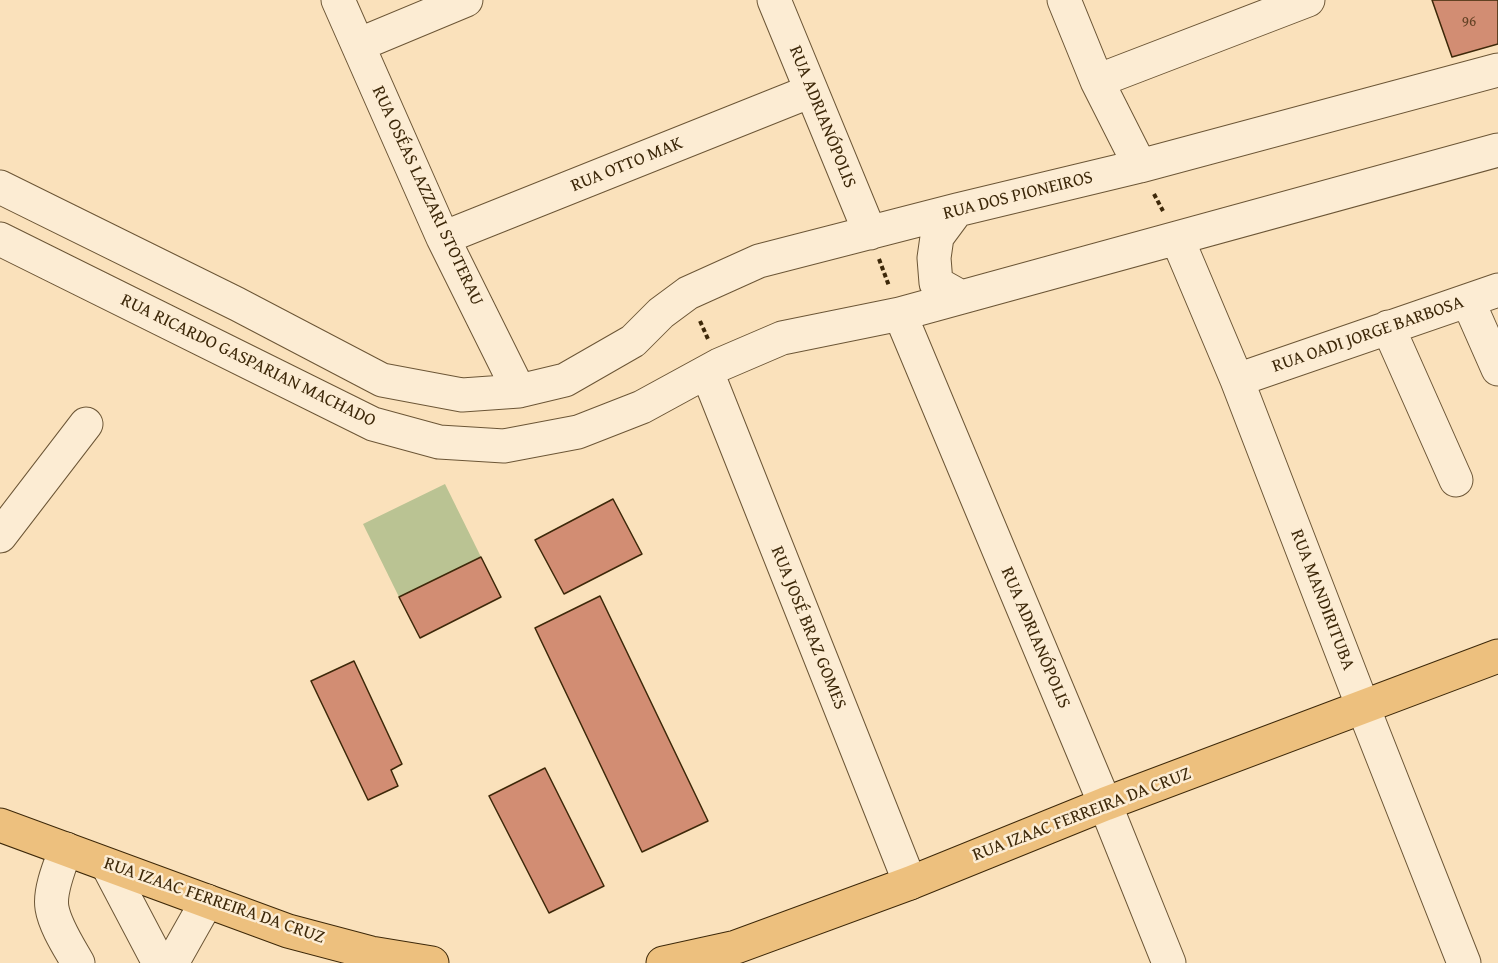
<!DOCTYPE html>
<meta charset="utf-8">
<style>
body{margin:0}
canvas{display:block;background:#fae1bb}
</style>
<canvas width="1498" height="963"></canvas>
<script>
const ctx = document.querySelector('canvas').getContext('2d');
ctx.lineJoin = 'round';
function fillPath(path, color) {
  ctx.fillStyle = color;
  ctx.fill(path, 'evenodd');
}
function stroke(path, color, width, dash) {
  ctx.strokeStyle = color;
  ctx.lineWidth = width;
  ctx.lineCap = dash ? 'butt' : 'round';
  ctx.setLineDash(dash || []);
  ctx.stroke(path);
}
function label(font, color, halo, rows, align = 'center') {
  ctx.font = font + ' "Gentium Book Plus",serif';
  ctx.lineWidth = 5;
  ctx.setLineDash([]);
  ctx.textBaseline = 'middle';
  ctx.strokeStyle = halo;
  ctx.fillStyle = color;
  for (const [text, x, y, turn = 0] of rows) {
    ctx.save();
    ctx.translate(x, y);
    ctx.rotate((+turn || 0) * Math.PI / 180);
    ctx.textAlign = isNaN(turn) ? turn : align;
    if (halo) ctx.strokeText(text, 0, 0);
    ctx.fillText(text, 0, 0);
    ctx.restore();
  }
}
const green = new Path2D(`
 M445,484L481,557L399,597L363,524Z`);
const building = new Path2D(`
 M1432,0H1498V44L1452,57Z
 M613,499L642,554L564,594L535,540Z
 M481,557L501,597L420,638L399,597Z
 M600,596L708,821L642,852L535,628Z
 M354,661L402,764L391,770L398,786L368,800L311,681Z
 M545,768L604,886L549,913L489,796Z`);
const path = new Path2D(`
 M1154,194L1163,211
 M879,259L889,286
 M700,321L708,339`);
const minor = new Path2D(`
 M338,0L443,238L519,391
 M774,0L870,233
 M1064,0L1097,81L1140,166
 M358,45L466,0
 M1097,81L1308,0
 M0,187L237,304L382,380L462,395L519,391L565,380L633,341L661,313L688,293L759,261L957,210L1140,166L1498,70
 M957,210L937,237L934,258L936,283L961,297
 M443,238L811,91
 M1177,238L1237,380L1363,707L1464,963
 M0,239L373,424L439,442L504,446L578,432L642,407L719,365L782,338L900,314L1498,150
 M1468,301L1498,369
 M900,314L1105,804L1169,963
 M1388,327L1456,480
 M707,372L910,883
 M1237,380L1498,290
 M0,536L86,424
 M66,849C60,865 49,891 52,908C55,926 69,947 78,963
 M108,866L159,963
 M172,963L207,901`);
const major = new Path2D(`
 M0,825L288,931L371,953L432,963
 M663,963L736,947L910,883L1105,804L1498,656`);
const numberNames = [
 ["96",1469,22]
];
const streetNames = [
 ["RUA ADRIANÓPOLIS",822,117,68],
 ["RUA OTTO MAK",627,165,-22],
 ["RUA OSÉAS LAZZARI STOTERAU",427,196,65],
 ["RUA DOS PIONEIROS",1018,196,-14],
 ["RUA OADI JORGE BARBOSA",1368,335,-19],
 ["RUA RICARDO GASPARIAN MACHADO",248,361,26],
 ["RUA MANDIRITUBA",1322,600,69],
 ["RUA JOSÉ BRAZ GOMES",808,628,68],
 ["RUA ADRIANÓPOLIS",1035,638,67],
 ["RUA IZAAC FERREIRA DA CRUZ",1082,815,-21],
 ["RUA IZAAC FERREIRA DA CRUZ",214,901,19]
];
fillPath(green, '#bac393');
fillPath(building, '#d28d73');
stroke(building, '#3d2809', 1.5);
stroke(minor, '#6c5636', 35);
stroke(major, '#3d2809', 35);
stroke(path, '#3d2809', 4, [4.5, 3]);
stroke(minor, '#fcecd3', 33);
stroke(major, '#edc07e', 33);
label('15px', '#624124', null, numberNames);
label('18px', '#3d2809', '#fcecd3', streetNames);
</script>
